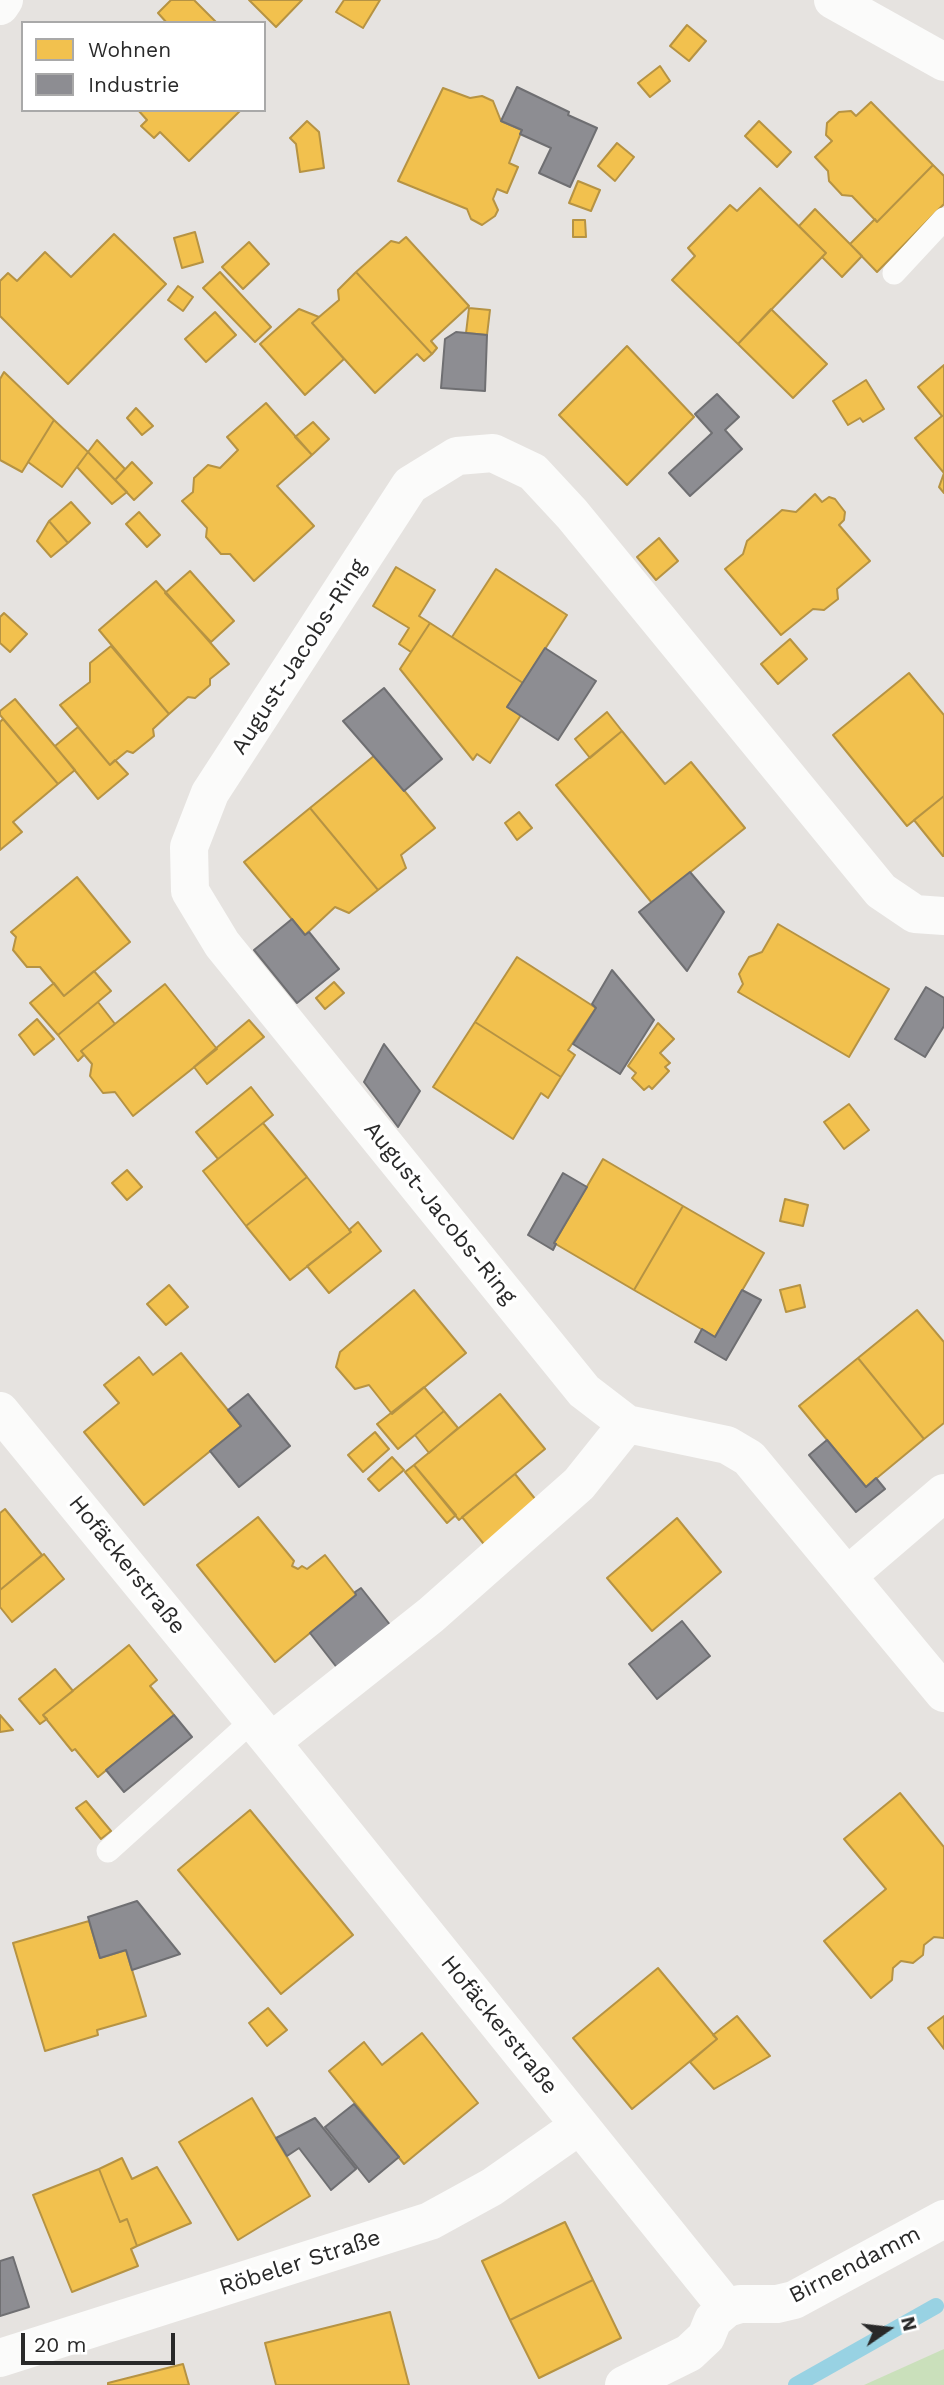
<!DOCTYPE html>
<meta charset="utf-8">
<style>
body{margin:0}
#map{position:relative;width:944px;height:2385px;overflow:hidden;background:#e6e3e0;font-family:"Work Sans",sans-serif}
canvas{display:block}
.legend{position:absolute;left:21px;top:21px;width:245px;height:91px;box-sizing:border-box;background:#fff;border:2px solid #a9a9a9;margin:0;padding:9px 12px;list-style:none;font-size:21px;color:#292929}
.legend li{display:flex;align-items:center;gap:14px;height:35px}
.legend b{width:35px;border:2px solid #a9a9a9}
.north{position:absolute;left:853px;top:2294px;width:70px;height:70px;-webkit-text-stroke:5px #fff;paint-order:stroke;rotate:76deg;font-size:19px;font-weight:700;line-height:28px;text-align:center;color:#292929}
.north::after{content:'';display:block;margin:auto;width:24px;height:32px;background:#292929;clip-path:polygon(50% 0,100% 100%,50% 72%,0 100%)}
.scale{position:absolute;left:21px;top:2333px;width:154px;height:32px;box-sizing:border-box;border:4px solid #292929;border-top:0;padding-left:9px;font-size:21px;line-height:24px;white-space:nowrap;color:#292929;-webkit-text-stroke:5px #fff;paint-order:stroke}
</style>
<div id="map">
<canvas width="944" height="2385"></canvas>
<ul class="legend">
<li><b style="height:19px;background:#f2c14e"></b>Wohnen</li>
<li><b style="height:19px;background:#8d8d92"></b>Industrie</li>
</ul>
<div class="north">N</div>
<div class="scale">20 m</div>
</div>
<script>
const ctx = document.querySelector('canvas').getContext('2d');
ctx.lineJoin = 'round';
function fillPath(path, color) {
  ctx.fillStyle = color;
  ctx.fill(path, 'evenodd');
}
function stroke(path, color, width, dash) {
  ctx.strokeStyle = color;
  ctx.lineWidth = width;
  ctx.lineCap = dash ? 'butt' : 'round';
  ctx.setLineDash(dash || []);
  ctx.stroke(path);
}
function label(font, color, halo, rows, align = 'center') {
  ctx.font = font + ' "Work Sans",sans-serif';
  ctx.lineWidth = 7;
  ctx.setLineDash([]);
  ctx.textBaseline = 'middle';
  ctx.strokeStyle = halo;
  ctx.fillStyle = color;
  for (const [text, x, y, turn = 0] of rows) {
    ctx.save();
    ctx.translate(x, y);
    ctx.rotate((+turn || 0) * Math.PI / 180);
    ctx.textAlign = isNaN(turn) ? turn : align;
    if (halo) ctx.strokeText(text, 0, 0);
    ctx.fillText(text, 0, 0);
    ctx.restore();
  }
}
const green = new Path2D(`
 M944,2349V2385H864Z`);
const homes = new Path2D(`
 M171,0H194L217,23H167L158,13Z
 M249,0H302L276,27Z
 M344,0H380L363,28L336,12Z
 M687,25L706,41L689,61L670,46Z
 M660,66L670,81L650,97L638,83Z
 M443,88L470,98L482,96L493,101L501,121L522,130L509,163L518,167L507,193L497,189L493,199L498,210L495,216L482,225L471,219L467,209L398,181Z
 M871,102L933,165L877,222L852,196L842,195L829,181L828,171L815,157L832,141L826,135L827,123L839,112L851,111L856,116Z
 M138,110H241L189,161L160,132L154,138L141,126L147,120Z
 M307,121L319,132L324,168L300,172L296,144L290,138Z
 M759,121L791,152L777,167L745,136Z
 M617,143L634,157L615,181L598,166Z
 M933,165L944,176V204L877,272L850,244L875,219L877,222Z
 M578,181L600,190L591,211L569,203Z
 M760,188L826,253L738,344L672,280L695,256L688,248L730,205L737,211Z
 M815,209L862,256L842,277L822,257L826,253L799,226Z
 M573,220H585L586,237H573Z
 M195,232L203,262L182,268L174,238Z
 M114,234L166,284L68,384L0,316V281L8,273L17,281L45,252L71,277Z
 M406,237L469,306L431,341L437,348L432,354L356,272L391,241L399,243Z
 M249,242L269,264L243,289L222,267Z
 M220,272L271,327L255,342L203,288Z
 M356,272L432,354L424,361L417,354L375,393L312,323L339,300L338,290Z
 M178,286L193,297L183,311L168,300Z
 M469,308L490,310L487,335L466,333Z
 M299,309L319,317L312,323L344,359L305,395L260,344Z
 M771,309L827,364L793,398L738,344Z
 M215,312L236,335L206,362L185,339Z
 M627,346L694,417L627,485L559,415Z
 M944,365V493L939,487L944,473L915,438L942,416L918,387Z
 M4,372L54,420L22,472L0,460V379Z
 M866,380L884,409L863,422L860,418L848,425L833,401Z
 M266,403L312,455L277,486L314,526L254,581L230,554H221L206,537L207,528L182,501L193,492L194,478L208,465L220,468L238,450L227,437Z
 M136,408L153,426L142,435L127,418Z
 M54,420L88,452L62,487L28,462Z
 M313,422L329,439L312,455L295,437Z
 M97,440L125,469L115,480L88,452Z
 M88,452L127,492L112,504L77,467Z
 M132,462L152,483L134,500L115,480Z
 M815,494L822,502L829,497L835,499L845,512L844,520L839,525L870,561L837,589L838,599L824,610L813,609L781,635L725,569L743,554L747,541L782,510L796,512Z
 M71,502L90,523L68,543L49,521Z
 M139,512L160,535L147,547L126,524Z
 M49,521L68,543L51,557L37,541Z
 M659,538L678,561L656,580L637,557Z
 M396,567L435,590L419,616L430,623L411,652L399,644L409,628L373,606Z
 M496,569L567,615L523,683L452,637Z
 M190,571L234,621L211,642L165,593Z
 M156,581L229,664L210,679V685L195,698L188,697L169,714L99,630Z
 M4,613L27,634L10,652L0,643V617Z
 M430,623L523,683L507,707L521,715L490,763L477,754L473,760L400,669Z
 M790,639L807,659L778,684L761,664Z
 M111,646L169,714L153,729L154,736L133,753L127,751L110,765L60,705L90,682V663Z
 M909,673L944,715V796L907,826L833,735Z
 M15,699L75,770L58,784L0,715V711Z
 M607,712L622,731L590,758L575,739Z
 M3,719L58,784L13,822L22,832L0,850V722Z
 M78,727L110,765L115,760L128,774L98,799L55,746Z
 M622,731L665,784L691,762L745,828L652,903L556,785Z
 M375,755L435,828L401,855L406,868L378,890L310,808Z
 M944,796V856H943L914,820Z
 M310,808L378,890L349,913L335,907L305,935L244,862Z
 M519,812L532,828L517,840L505,823Z
 M77,877L130,942L64,996L40,967H27L13,950L16,937L11,932Z
 M778,924L889,989L849,1057L738,992L743,984L739,974L749,957L762,952Z
 M517,957L596,1008L568,1050L575,1055L561,1077L475,1022Z
 M94,971L111,991L58,1035L30,1003L54,983L64,996Z
 M334,982L344,993L325,1009L316,998Z
 M165,984L217,1049L133,1116L115,1092L103,1093L90,1076L92,1064L81,1051Z
 M98,1002L115,1024L81,1051L84,1055L78,1061L58,1035Z
 M37,1019L54,1039L34,1055L19,1035Z
 M249,1020L264,1037L207,1084L194,1067Z
 M475,1022L561,1077L548,1098L541,1093L513,1139L433,1087Z
 M658,1023L674,1039L660,1053L670,1063L665,1067L669,1071L652,1089L649,1086L644,1090L632,1078L636,1073L628,1066Z
 M251,1087L273,1115L218,1159L196,1132Z
 M849,1104L869,1130L844,1149L824,1122Z
 M263,1123L307,1177L246,1226L203,1171Z
 M603,1159L683,1206L634,1290L554,1243Z
 M127,1170L142,1187L127,1200L112,1183Z
 M307,1177L351,1232L290,1280L246,1226Z
 M785,1199L808,1205L803,1226L780,1221Z
 M683,1206L764,1253L715,1337L634,1290Z
 M358,1222L381,1251L329,1293L307,1266L351,1232L349,1230Z
 M169,1285L188,1307L166,1325L147,1304Z
 M800,1285L805,1307L786,1312L780,1290Z
 M414,1290L466,1353L392,1414L369,1385L355,1389L336,1367L340,1352Z
 M917,1310L944,1342V1423L924,1439L858,1358Z
 M181,1353L241,1426L144,1505L84,1432L119,1403L104,1385L139,1357L153,1375Z
 M858,1358L924,1439L866,1487L799,1406Z
 M424,1387L444,1411L398,1449L377,1424Z
 M500,1394L545,1449L459,1520L414,1465Z
 M444,1411L458,1428L429,1453L415,1435Z
 M375,1432L389,1449L363,1472L348,1455Z
 M392,1457L404,1470L379,1491L368,1479Z
 M414,1465L456,1515L447,1523L405,1472Z
 M515,1474L540,1505L487,1548L462,1517Z
 M5,1509L42,1555L0,1590V1513Z
 M258,1517L294,1561L292,1566L298,1569L302,1566L307,1569L325,1555L356,1595L275,1662L197,1565Z
 M677,1518L721,1572L652,1631L607,1578Z
 M44,1554L64,1579L12,1622L0,1607V1590Z
 M129,1645L157,1680L150,1686L174,1715L98,1777L75,1749L72,1751L43,1715Z
 M55,1669L73,1691L43,1715L47,1719L40,1724L19,1699Z
 M0,1715L13,1730L0,1732Z
 M900,1793L944,1847V1938L934,1937L924,1945L923,1955L913,1963L901,1961L893,1968L892,1980L871,1998L824,1941L886,1889L844,1839Z
 M86,1801L111,1831L101,1839L76,1808Z
 M250,1810L353,1935L281,1994L178,1870Z
 M89,1921L100,1958L126,1950L146,2016L97,2030L98,2035L45,2051L13,1943Z
 M658,1968L717,2039L632,2109L573,2038Z
 M268,2008L287,2030L267,2046L249,2023Z
 M737,2016L770,2056L714,2089L690,2062L717,2039L713,2035Z
 M944,2016V2049L928,2028Z
 M422,2033L478,2103L404,2164L329,2071L364,2042L382,2065Z
 M252,2098L310,2196L238,2240L179,2142Z
 M122,2158L132,2179L157,2167L191,2223L137,2246L127,2219L120,2222L99,2169Z
 M99,2169L120,2222L127,2219L137,2246L131,2249L138,2266L72,2292L33,2195Z
 M565,2222L593,2280L510,2320L482,2261Z
 M593,2280L621,2338L539,2378L510,2320Z
 M390,2312L409,2385H276L265,2343Z
 M183,2364L189,2385H108V2383Z`);
const industry = new Path2D(`
 M517,87L569,112L568,115L597,128L570,187L539,173L551,148L520,134L522,130L501,121Z
 M456,332L487,335L485,391L441,388L445,339Z
 M717,394L739,417L725,430L742,449L690,496L669,473L712,433L695,414Z
 M545,648L596,681L558,740L507,707Z
 M384,688L442,759L404,791L343,721Z
 M690,872L724,912L687,971L639,912Z
 M292,919L305,935L309,932L339,969L297,1003L254,950Z
 M612,970L654,1020L620,1074L573,1044L596,1008L592,1004Z
 M926,987L944,998V1026L925,1057L895,1039Z
 M384,1044L420,1091L398,1127L364,1082Z
 M563,1173L587,1187L554,1243L556,1244L553,1250L528,1235Z
 M742,1290L761,1300L726,1360L695,1342L702,1329L715,1337Z
 M248,1394L290,1446L239,1487L210,1451L241,1426L228,1410Z
 M827,1440L866,1487L876,1478L885,1489L856,1512L809,1455Z
 M361,1588L391,1626L338,1669L310,1633L356,1595L355,1592Z
 M682,1621L710,1656L657,1699L629,1664Z
 M174,1715L192,1737L124,1792L106,1770Z
 M137,1901L180,1954L132,1970L126,1950L100,1958L88,1917Z
 M354,2104L399,2157L369,2182L325,2127Z
 M315,2118L356,2169L331,2190L299,2148L287,2156L276,2138Z
 M13,2257L29,2307L0,2316V2261Z`);
const stream = new Path2D(`
 M796,2385L936,2306`);
const lane = new Path2D(`
 M894,273L944,219
 M108,1851L253,1720`);
const street = new Path2D(`
 M833,0L944,62
 M0,6L4,0
 M944,916L915,914L881,891L572,514L533,472L493,453L457,456L410,485L210,793L189,847L190,891L222,944L584,1391L627,1424L727,1445L749,1458L944,1693
 M0,1411L271,1742L727,2308
 M847,1576L944,1493
 M271,1742L431,1615L579,1484L627,1424
 M0,2358L430,2221L492,2187L579,2126
 M624,2385L689,2353L706,2337L713,2320L727,2308L740,2304H777L794,2300L944,2219`);
const streetNames = [
 ["August-Jacobs-Ring",299,657,-57],
 ["August-Jacobs-Ring",440,1213,51],
 ["Hofäckerstraße",127,1565,51],
 ["Hofäckerstraße",499,2025,51],
 ["Röbeler Straße",300,2263,-18],
 ["Birnendamm",855,2265,-27]
];
fillPath(green, '#cae0bb');
fillPath(homes, '#f2c14e');
stroke(homes, '#b69343', 2);
fillPath(industry, '#8d8d92');
stroke(industry, '#6f6f72', 2);
stroke(stream, '#98d2e3', 16);
stroke(lane, '#fbfbfa', 23);
stroke(street, '#fbfbfa', 38);
label('23px', '#292929', '#fff', streetNames);
</script>
